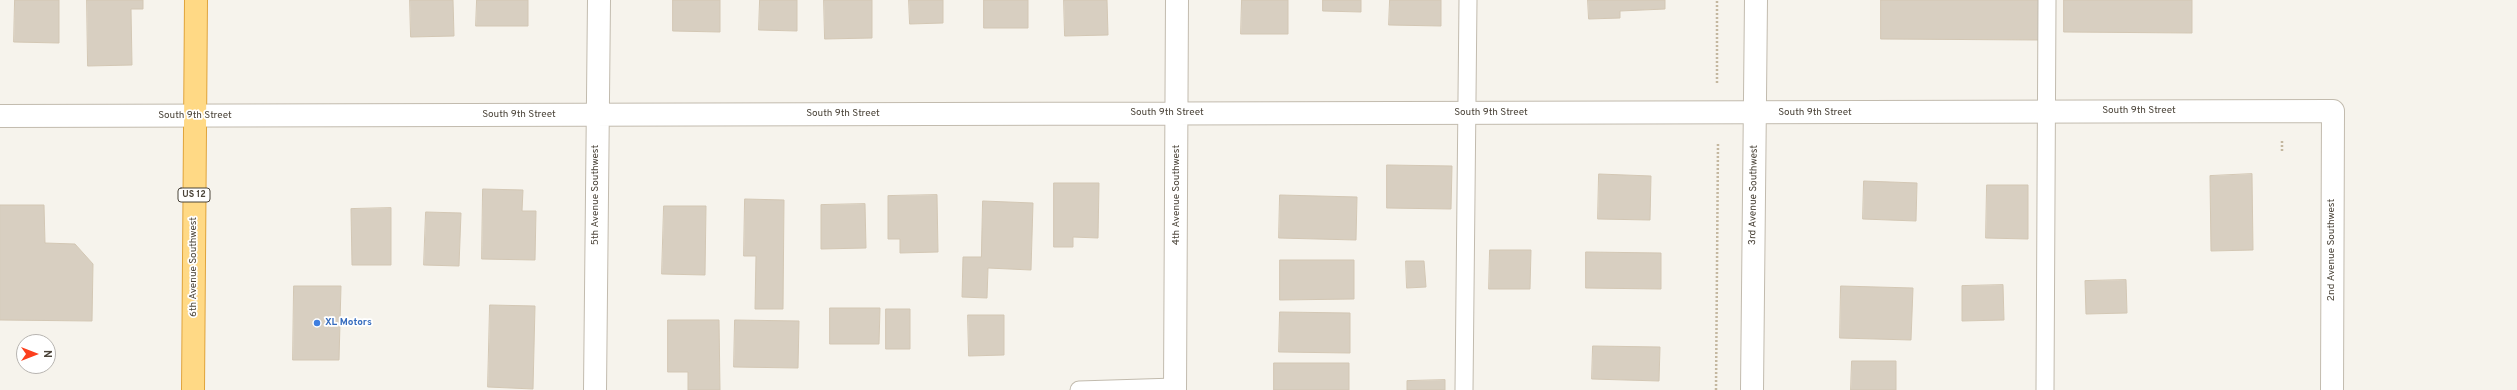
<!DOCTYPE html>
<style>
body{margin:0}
#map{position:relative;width:2517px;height:390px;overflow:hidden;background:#f6f3ec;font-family:Overpass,sans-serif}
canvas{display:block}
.north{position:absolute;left:16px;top:334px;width:40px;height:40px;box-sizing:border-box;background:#fff;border:1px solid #b7b4b0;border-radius:50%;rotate:90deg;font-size:11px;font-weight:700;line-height:16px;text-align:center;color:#4b4439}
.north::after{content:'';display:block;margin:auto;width:14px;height:18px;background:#fc3f1d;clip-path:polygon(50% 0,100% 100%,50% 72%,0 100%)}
</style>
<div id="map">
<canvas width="2517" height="390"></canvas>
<div class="north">N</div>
</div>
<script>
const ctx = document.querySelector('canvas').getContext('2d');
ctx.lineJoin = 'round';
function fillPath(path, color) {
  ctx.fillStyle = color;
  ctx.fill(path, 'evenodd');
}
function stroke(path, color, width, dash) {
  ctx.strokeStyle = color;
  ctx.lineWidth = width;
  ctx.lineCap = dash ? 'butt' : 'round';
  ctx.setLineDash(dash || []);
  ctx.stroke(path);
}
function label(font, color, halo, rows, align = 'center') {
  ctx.font = font + ' Overpass,sans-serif';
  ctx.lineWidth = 3.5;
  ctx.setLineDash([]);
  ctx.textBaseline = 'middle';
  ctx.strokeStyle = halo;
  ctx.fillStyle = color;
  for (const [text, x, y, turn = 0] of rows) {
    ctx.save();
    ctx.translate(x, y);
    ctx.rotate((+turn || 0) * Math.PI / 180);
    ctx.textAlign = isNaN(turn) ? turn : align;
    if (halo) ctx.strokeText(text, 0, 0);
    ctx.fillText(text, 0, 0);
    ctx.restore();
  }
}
const building = new Path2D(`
 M15,0H59V43L14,42Z
 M87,0H143V9H131L132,65L88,66Z
 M410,0H453L454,36L411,37Z
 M477,0H528V26H476Z
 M673,0H720V32L673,31Z
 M760,0H797V31L759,30Z
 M824,0H872V38L825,39Z
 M909,0H943V23L910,24Z
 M984,0H1028V28H984Z
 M1064,0H1107L1108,35L1065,36Z
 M1242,0H1288V34H1241Z
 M1323,0H1361V12L1323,11Z
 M1390,0H1441V26L1389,25Z
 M1588,0H1665V9L1620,11V18L1589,19Z
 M1881,0H2039V40L1881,39Z
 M2064,0H2192V33L2064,32Z
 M1387,165L1452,166L1451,209L1387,208Z
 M1599,174L1651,176L1650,220L1598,219Z
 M2252,174L2253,250L2211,251L2210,176Z
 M1864,181L1917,183L1916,221L1863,219Z
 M1054,183H1099L1098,238L1073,237V247H1054Z
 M1987,185H2028V239L1986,238Z
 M483,189L523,190L522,211H536L535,260L482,259Z
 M937,195L938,252L900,253V239H888V196Z
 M1280,195L1357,197L1356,240L1279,238Z
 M745,199L784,200L783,309H755L756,256H744Z
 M983,201L1033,203L1031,270L988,268L987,298L962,297L963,257H981Z
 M865,204L866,248L821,249V205Z
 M0,205H44L45,243L75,244L93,264L92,321L0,320Z
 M664,206H706L705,275L662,274Z
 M391,208V265H352L351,209Z
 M426,212L461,213L459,266L424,265Z
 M1490,250H1531L1530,289H1489Z
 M1586,252L1661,253V289L1586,288Z
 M1280,260H1354V299L1280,300Z
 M1406,261H1424L1426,287L1407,288Z
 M2126,280L2127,313L2086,314L2085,281Z
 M2003,285L2004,320L1962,321V286Z
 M294,286H341L339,360H293Z
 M1841,286L1913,288L1911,340L1840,338Z
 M490,305L535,306L533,389L488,387Z
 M830,308H880L879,344H830Z
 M886,309H910V349H886Z
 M1280,312L1350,313V353L1279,352Z
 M968,315H1004V355L969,356Z
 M668,320H719L720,390H688V372H668Z
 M735,320L799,321L798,368L734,367Z
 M1593,346L1660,347L1659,381L1592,379Z
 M1852,361H1896V390H1851Z
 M1274,363H1349V390H1274Z
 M1445,380V390H1407V381Z`);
const path = new Path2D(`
 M1717,83V0
 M2282,151V141
 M1716,390L1718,142`);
const service = new Path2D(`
 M1079,390L1175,387
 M1464,390L1468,0
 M2045,390L2047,0`);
const minor = new Path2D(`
 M0,116L2333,111L2332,390
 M595,390L599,0
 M1175,390L1177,0`);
const tertiary = new Path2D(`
 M1752,390L1756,0`);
const trunk = new Path2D(`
 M193,390L196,0`);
const markers = [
 [317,323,4,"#3f7fe0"]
];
const shields = [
 [194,195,32]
];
const shieldNames = [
 ["US 12",194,195]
];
const streetNames = [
 ["South 9th Street",2139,111],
 ["South 9th Street",1167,113],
 ["South 9th Street",1491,113],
 ["South 9th Street",1815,113],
 ["South 9th Street",843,114],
 ["South 9th Street",519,115],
 ["South 9th Street",195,116],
 ["5th Avenue Southwest",596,195,-90],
 ["4th Avenue Southwest",1177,195,-90],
 ["3rd Avenue Southwest",1754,195,-89],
 ["2nd Avenue Southwest",2332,250,-90],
 ["6th Avenue Southwest",194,267,-90]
];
const shopNames = [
 ["XL Motors",325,323]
];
fillPath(building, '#d8cfc1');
stroke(building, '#d3c7b4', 1);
stroke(service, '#c2bbae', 19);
stroke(minor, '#c2bbae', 24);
stroke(tertiary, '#c2bbae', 24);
stroke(trunk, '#e0a43c', 24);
stroke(path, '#c4b79f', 2.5, [2, 2]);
stroke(service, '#fff', 17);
stroke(minor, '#fff', 22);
stroke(tertiary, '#fff', 22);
stroke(trunk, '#ffd985', 22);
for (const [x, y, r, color] of markers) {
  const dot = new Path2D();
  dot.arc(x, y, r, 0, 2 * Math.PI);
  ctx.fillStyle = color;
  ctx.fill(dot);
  stroke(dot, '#fff', 1.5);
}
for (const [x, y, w] of shields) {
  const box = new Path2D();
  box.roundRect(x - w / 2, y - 7, w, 14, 3);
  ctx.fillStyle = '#fff';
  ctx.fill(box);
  stroke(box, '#4b4439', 1);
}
label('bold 9px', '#4b4439', null, shieldNames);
label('10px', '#4b4439', '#fff', streetNames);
label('bold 10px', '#366cbe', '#fff', shopNames, 'left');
</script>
